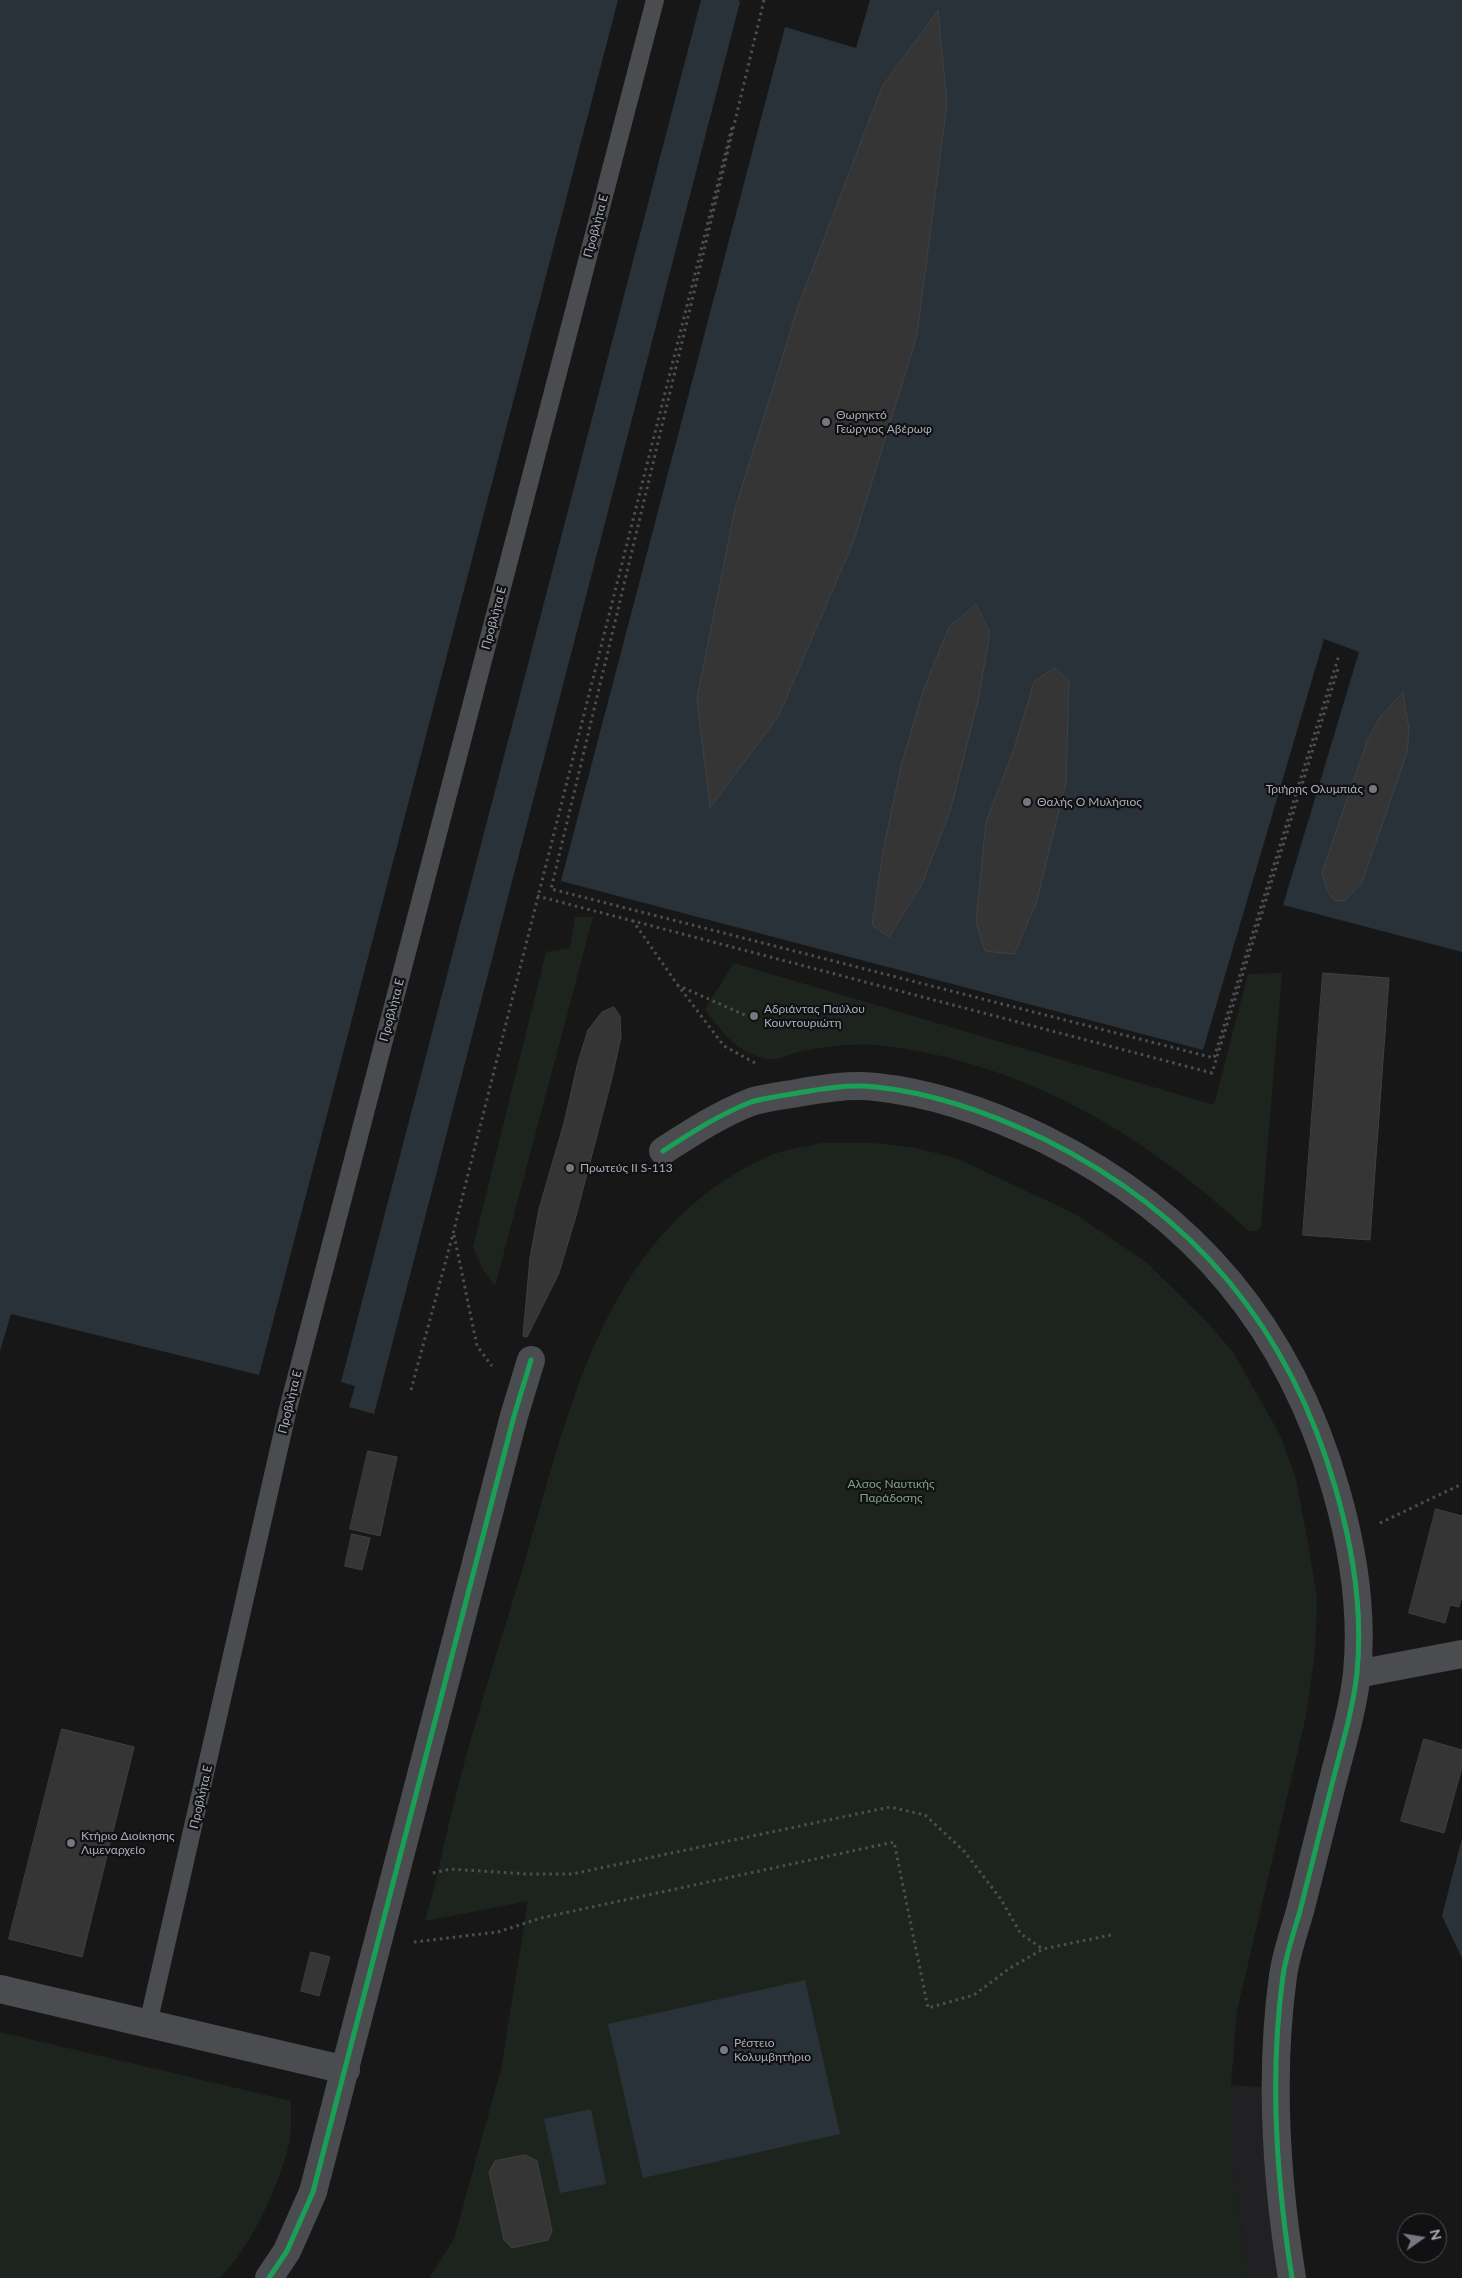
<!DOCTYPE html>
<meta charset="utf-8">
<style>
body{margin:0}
#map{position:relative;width:1462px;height:2278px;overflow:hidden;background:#171717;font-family:Lato,sans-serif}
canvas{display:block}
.north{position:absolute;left:1397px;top:2213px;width:50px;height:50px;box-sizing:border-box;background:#111113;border:1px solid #4d4f55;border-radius:50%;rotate:77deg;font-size:14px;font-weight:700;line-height:20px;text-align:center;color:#a8adb8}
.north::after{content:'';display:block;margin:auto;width:18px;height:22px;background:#757880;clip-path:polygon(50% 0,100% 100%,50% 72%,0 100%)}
</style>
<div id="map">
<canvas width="1462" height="2278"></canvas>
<div class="north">N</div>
</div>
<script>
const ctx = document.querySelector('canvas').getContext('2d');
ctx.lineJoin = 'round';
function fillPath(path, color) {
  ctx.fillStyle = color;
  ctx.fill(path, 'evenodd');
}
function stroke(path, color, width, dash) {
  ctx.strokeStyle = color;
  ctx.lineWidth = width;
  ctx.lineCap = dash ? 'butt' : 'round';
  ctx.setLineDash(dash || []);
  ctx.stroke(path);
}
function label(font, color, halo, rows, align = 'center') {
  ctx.font = font + ' Lato,sans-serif';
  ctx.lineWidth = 4.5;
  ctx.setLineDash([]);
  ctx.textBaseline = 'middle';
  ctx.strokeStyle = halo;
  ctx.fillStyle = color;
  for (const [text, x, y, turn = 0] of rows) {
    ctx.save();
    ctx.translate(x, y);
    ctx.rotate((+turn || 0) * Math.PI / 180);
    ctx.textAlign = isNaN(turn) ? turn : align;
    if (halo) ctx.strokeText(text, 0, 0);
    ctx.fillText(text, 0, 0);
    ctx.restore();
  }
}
const built = new Path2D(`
 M1231,2085L1275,2088L1292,2278H1248L1231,2156Z`);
const green = new Path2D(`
 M575,917H593L495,1286L483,1270L473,1247L546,952L570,948Z
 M734,963L1214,1105L1248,974L1282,973L1261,1227L1256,1231H1249C1142,1133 1024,1062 877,1045C854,1043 820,1047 798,1052C789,1054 777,1061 768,1059C740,1055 720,1031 705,1009Z
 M821,1143H873L911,1147L956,1158L1075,1214L1146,1262L1207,1322L1233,1352L1280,1435L1295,1475L1309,1548L1317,1599L1315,1653L1306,1716L1237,2011L1231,2085V2156L1248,2278H429L454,2239L501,2069L528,1901L425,1921C435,1888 441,1856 449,1823C470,1733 500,1645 526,1557C572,1400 606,1229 771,1155C786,1149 805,1147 821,1143Z
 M0,2032L291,2101C291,2115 292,2131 289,2144C278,2188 252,2245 220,2278H0Z`);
const water = new Path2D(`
 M0,0H618L259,1375L11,1314L0,1351Z
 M701,0H738L740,2L374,1414L349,1407L355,1386L341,1382Z
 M870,0H1462V952L1283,905L1359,652L1324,639L1203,1050L561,881L785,27L856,48Z
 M1462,1838V1958L1442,1916Z
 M805,1980L840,2134L643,2178L608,2024Z
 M591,2109L606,2184L560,2193L544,2119Z`);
const building = new Path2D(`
 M938,11L947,103L917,335L854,540L779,715L710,808L697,698L735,509L799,304L882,87Z
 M976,605L990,633L978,701L951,808L922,884L889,937L872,925L883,851L901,766L923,691L949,627Z
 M1055,668L1069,681L1066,782L1036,904L1014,954L985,951L976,921L986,822L1014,749L1034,682Z
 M1403,693L1409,729L1407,753L1362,882L1345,901L1334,900L1327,890L1322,873L1367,741L1380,717Z
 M1323,973L1389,978L1370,1240L1303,1235Z
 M614,1007L620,1016L621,1037L612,1078L576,1216L559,1273L527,1337L523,1336L530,1258L539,1209L564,1123L578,1062L588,1030L602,1012Z
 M368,1451L397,1457L380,1536L350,1529Z
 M1436,1509L1462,1516V1596L1459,1607L1450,1605L1445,1623L1409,1613Z
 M352,1534L370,1538L362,1570L345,1566Z
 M62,1729L134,1747L82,1957L9,1939Z
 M1424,1739L1462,1750V1767L1444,1833L1401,1821Z
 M311,1952L330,1957L319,1996L301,1991Z
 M526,2155L537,2161L552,2231L548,2240L512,2248L504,2240L489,2172L495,2161Z`);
const path = new Path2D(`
 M764,0L551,889L1214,1058L1339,655
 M537,896L633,921
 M677,985L747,1016
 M755,1063L724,1046L677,984L633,921L1212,1073L1339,666
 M454,1235L477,1346L492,1366
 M411,1390L453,1234L732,127
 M1380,1523L1462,1484
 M433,1873L450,1869L527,1874H572L890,1807L925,1815L964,1851L1000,1898L1021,1934L1043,1949
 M414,1942L498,1932L541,1918L894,1842L928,2008L974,1995L1010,1968L1043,1949L1111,1935`);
const lane = new Path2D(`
 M148,2024L288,1409L655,0`);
const street = new Path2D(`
 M663,1151C691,1133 720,1114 751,1102C764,1098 779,1096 792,1094C820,1089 848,1084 876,1087C934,1093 992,1114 1044,1139C1195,1214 1290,1329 1336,1490C1353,1549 1363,1612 1357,1673C1353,1709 1342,1745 1333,1780C1322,1824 1311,1867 1300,1911C1294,1932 1286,1954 1283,1976C1269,2077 1276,2178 1292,2278
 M1357,1674L1462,1654
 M0,1989L346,2070
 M269,2278L287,2251L313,2192L514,1416L531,1360`);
const cycleway = new Path2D(`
 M663,1151C691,1133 720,1114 751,1102C764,1098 779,1096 792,1094C820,1089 848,1084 876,1087C934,1093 992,1114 1044,1139C1195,1214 1290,1329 1336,1490C1353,1549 1363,1612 1357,1673C1353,1709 1342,1745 1333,1780C1322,1824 1311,1867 1300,1911C1294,1932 1286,1954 1283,1976C1269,2077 1276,2178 1292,2278
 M269,2278L287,2251L313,2192L514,1416L531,1360`);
const markers = [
 [826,422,5,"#757880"],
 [1373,789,5,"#757880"],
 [1027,802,5,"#757880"],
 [754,1016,5,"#757880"],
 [570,1168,5,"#757880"],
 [71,1843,5,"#757880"],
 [724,2050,5,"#757880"]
];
const streetNames = [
 ["Προβλήτα E",596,226,-75],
 ["Προβλήτα E",494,618,-75],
 ["Προβλήτα E",392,1010,-75],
 ["Προβλήτα E",290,1402,-76],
 ["Προβλήτα E",201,1797,-77]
];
const poiNames = [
 ["Θωρηκτό",836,415],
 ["Γεώργιος Αβέρωφ",836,429],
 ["Τριήρης Ολυμπιάς",1363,789,"right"],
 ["Θαλής Ο Μυλήσιος",1037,802],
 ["Αδριάντας Παύλου",764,1009],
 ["Κουντουριώτη",764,1023],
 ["Πρωτεύς ΙΙ S-113",580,1168],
 ["Κτήριο Διοίκησης",81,1836],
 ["Λιμεναρχείο",81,1850],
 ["Ρέστειο",734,2043],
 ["Κολυμβητήριο",734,2057]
];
const parkNames = [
 ["Αλσος Ναυτικής",891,1484],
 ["Παράδοσης",891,1498]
];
fillPath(built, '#212123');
fillPath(green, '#1d241e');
fillPath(water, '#2a3239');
fillPath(building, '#353536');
stroke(building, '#3f4043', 1);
stroke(path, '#4d4e52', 3, [2.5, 4]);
stroke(lane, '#4b4c50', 18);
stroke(street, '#4b4c50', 28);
stroke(cycleway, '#1a9f57', 5);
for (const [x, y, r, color] of markers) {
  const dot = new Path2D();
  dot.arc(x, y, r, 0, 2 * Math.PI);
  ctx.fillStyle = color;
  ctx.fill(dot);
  stroke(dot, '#111113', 2);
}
label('12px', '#a8adb8', '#111113', streetNames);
label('12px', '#a8adb8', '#111113', poiNames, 'left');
label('12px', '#7fa381', '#111113', parkNames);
</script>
